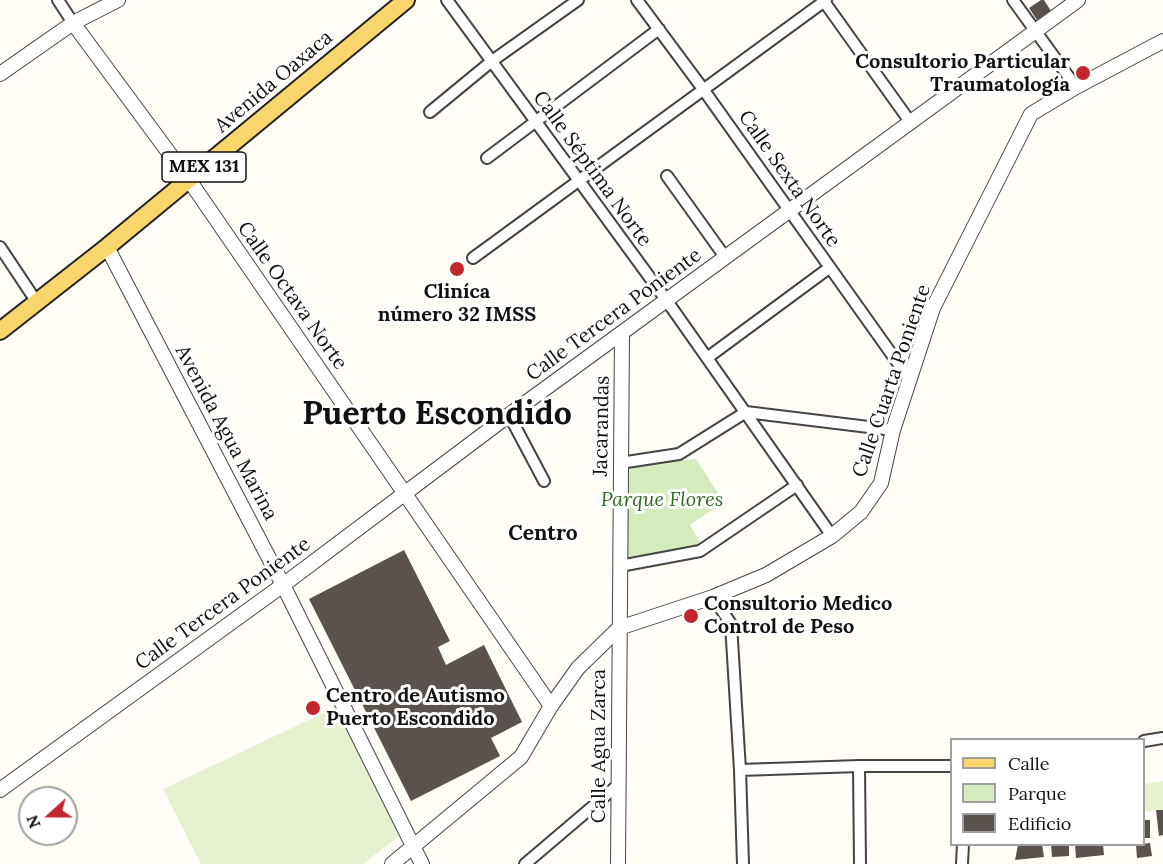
<!DOCTYPE html>
<meta charset="utf-8">
<style>
body{margin:0}
#map{position:relative;width:1163px;height:864px;overflow:hidden;background:#fffdf5;font-family:Lora,serif}
canvas{display:block}
.legend{position:absolute;left:950px;top:738px;width:195px;height:108px;box-sizing:border-box;background:#fff;border:2px solid #a0a0a0;margin:0;padding:8px 10px;list-style:none;font-size:18px;color:#111}
.legend li{display:flex;align-items:center;gap:12px;height:30px}
.legend b{width:30px;border:2px solid #a0a0a0}
.north{position:absolute;left:18px;top:786px;width:60px;height:60px;box-sizing:border-box;background:#fff;border:2px solid #a0a0a0;border-radius:50%;rotate:249deg;font-size:16px;font-weight:700;line-height:24px;text-align:center;color:#111}
.north::after{content:'';display:block;margin:auto;width:21px;height:27px;background:#c4262e;clip-path:polygon(50% 0,100% 100%,50% 72%,0 100%)}
</style>
<div id="map">
<canvas width="1163" height="864"></canvas>
<ul class="legend">
<li><b style="height:8px;background:#f9d66b"></b>Calle</li>
<li><b style="height:16px;background:#d5ebbd"></b>Parque</li>
<li><b style="height:16px;background:#5a524d"></b>Edificio</li>
</ul>
<div class="north">N</div>
</div>
<script>
const ctx = document.querySelector('canvas').getContext('2d');
ctx.lineJoin = 'round';
function fillPath(path, color) {
  ctx.fillStyle = color;
  ctx.fill(path, 'evenodd');
}
function stroke(path, color, width, dash) {
  ctx.strokeStyle = color;
  ctx.lineWidth = width;
  ctx.lineCap = dash ? 'butt' : 'round';
  ctx.setLineDash(dash || []);
  ctx.stroke(path);
}
function label(font, color, halo, rows, align = 'center') {
  ctx.font = font + ' Lora,serif';
  ctx.lineWidth = 6;
  ctx.setLineDash([]);
  ctx.textBaseline = 'middle';
  ctx.strokeStyle = halo;
  ctx.fillStyle = color;
  for (const [text, x, y, turn = 0] of rows) {
    ctx.save();
    ctx.translate(x, y);
    ctx.rotate((+turn || 0) * Math.PI / 180);
    ctx.textAlign = isNaN(turn) ? turn : align;
    if (halo) ctx.strokeText(text, 0, 0);
    ctx.fillText(text, 0, 0);
    ctx.restore();
  }
}
const green = new Path2D(`
 M696,459L724,502L690,525L703,547L623,561L624,466Z`);
const pitch = new Path2D(`
 M336,707L399,836L363,864H201L163,789Z
 M1163,781V810L1144,812V784Z`);
const building = new Path2D(`
 M1041,0H1044L1051,11L1037,20L1029,8Z
 M404,550L450,641L438,647L446,665L484,645L522,722L491,738L500,756L411,801L309,599Z
 M1156,810H1163V835L1159,836Z
 M1144,820H1150V838H1144Z
 M1150,843L1152,856L1137,858L1136,845Z
 M1042,844L1044,857L1015,860L1018,845Z
 M1051,844H1069V856L1052,857Z
 M1075,844H1103L1104,855L1076,858Z`);
const minor = new Path2D(`
 M58,0L73,23
 M447,0L667,301L832,536
 M637,0L703,89L910,380
 M823,0L911,123
 M1013,0L1076,87
 M430,112L492,61L578,0
 M487,158L659,29
 M667,176L725,257
 M0,247L36,301
 M473,258L826,0
 M707,358L829,268
 M509,415L544,481
 M620,463L679,454L746,412L893,430
 M620,566L700,551L797,485
 M713,597L731,624L740,770L743,864
 M1144,741L1163,738
 M859,766L860,864
 M740,770L859,766H952
 M525,864L618,785
 M962,864L963,844`);
const tertiary = new Path2D(`
 M73,23L189,180L551,706
 M0,74L73,23L118,0
 M107,247L283,585L422,864
 M0,790L283,585L509,415L1078,0
 M392,864L521,757L551,706L578,668L619,628L713,597L766,575L832,536L861,512L881,483L893,430L933,308L1031,114L1076,87L1163,41
 M618,864L622,334`);
const primary = new Path2D(`
 M0,331L107,247L406,0`);
const markers = [
 [1083,73,8,"#c4262e"],
 [457,269,8,"#c4262e"],
 [691,616,8,"#c4262e"],
 [313,708,8,"#c4262e"]
];
const shields = [
 [204,167,84]
];
const shieldNames = [
 ["MEX 131",204,167]
];
const poiNames = [
 ["Consultorio Particular",1070,62,"right"],
 ["Traumatología",1070,85,"right"],
 ["Cliníca",457,292,"center"],
 ["número 32 IMSS",457,315,"center"],
 ["Consultorio Medico",704,604],
 ["Control de Peso",704,627],
 ["Centro de Autismo",326,696],
 ["Puerto Escondido",326,719]
];
const streetNames = [
 ["Avenida Oaxaca",274,82,-40],
 ["Calle Séptima Norte",592,169,54],
 ["Calle Sexta Norte",789,179,55],
 ["Calle Octava Norte",292,296,55],
 ["Calle Tercera Poniente",614,315,-36],
 ["Calle Cuarta Poniente",892,381,-71],
 ["Jacarandas",602,426,-89],
 ["Avenida Agua Marina",226,433,62],
 ["Calle Tercera Poniente",223,604,-36],
 ["Calle Agua Zarca",599,746,-90]
];
const parkNames = [
 ["Parque Flores",662,500]
];
const neighbourhoodNames = [
 ["Centro",543,534]
];
const townNames = [
 ["Puerto Escondido",437,415]
];
fillPath(green, '#d5ebbd');
fillPath(pitch, '#e6f2cf');
fillPath(building, '#5a524d');
stroke(minor, '#444', 14);
stroke(tertiary, '#444', 16);
stroke(primary, '#222', 20);
stroke(minor, '#fff', 10);
stroke(tertiary, '#fff', 14);
stroke(primary, '#f9d66b', 16);
for (const [x, y, r, color] of markers) {
  const dot = new Path2D();
  dot.arc(x, y, r, 0, 2 * Math.PI);
  ctx.fillStyle = color;
  ctx.fill(dot);
  stroke(dot, '#fff', 2);
}
for (const [x, y, w] of shields) {
  const box = new Path2D();
  box.roundRect(x - w / 2, y - 15, w, 30, 4.5);
  ctx.fillStyle = '#fff';
  ctx.fill(box);
  stroke(box, '#111', 1.5);
}
label('bold 18px', '#111', null, shieldNames);
label('bold 20px', '#111', '#fff', poiNames, 'left');
label('20px', '#111', '#fff', streetNames);
label('italic 20px', '#2f6b1f', '#fff', parkNames);
label('bold 21px', '#111', '#fff', neighbourhoodNames);
label('bold 32px', '#111', '#fff', townNames);
</script>
